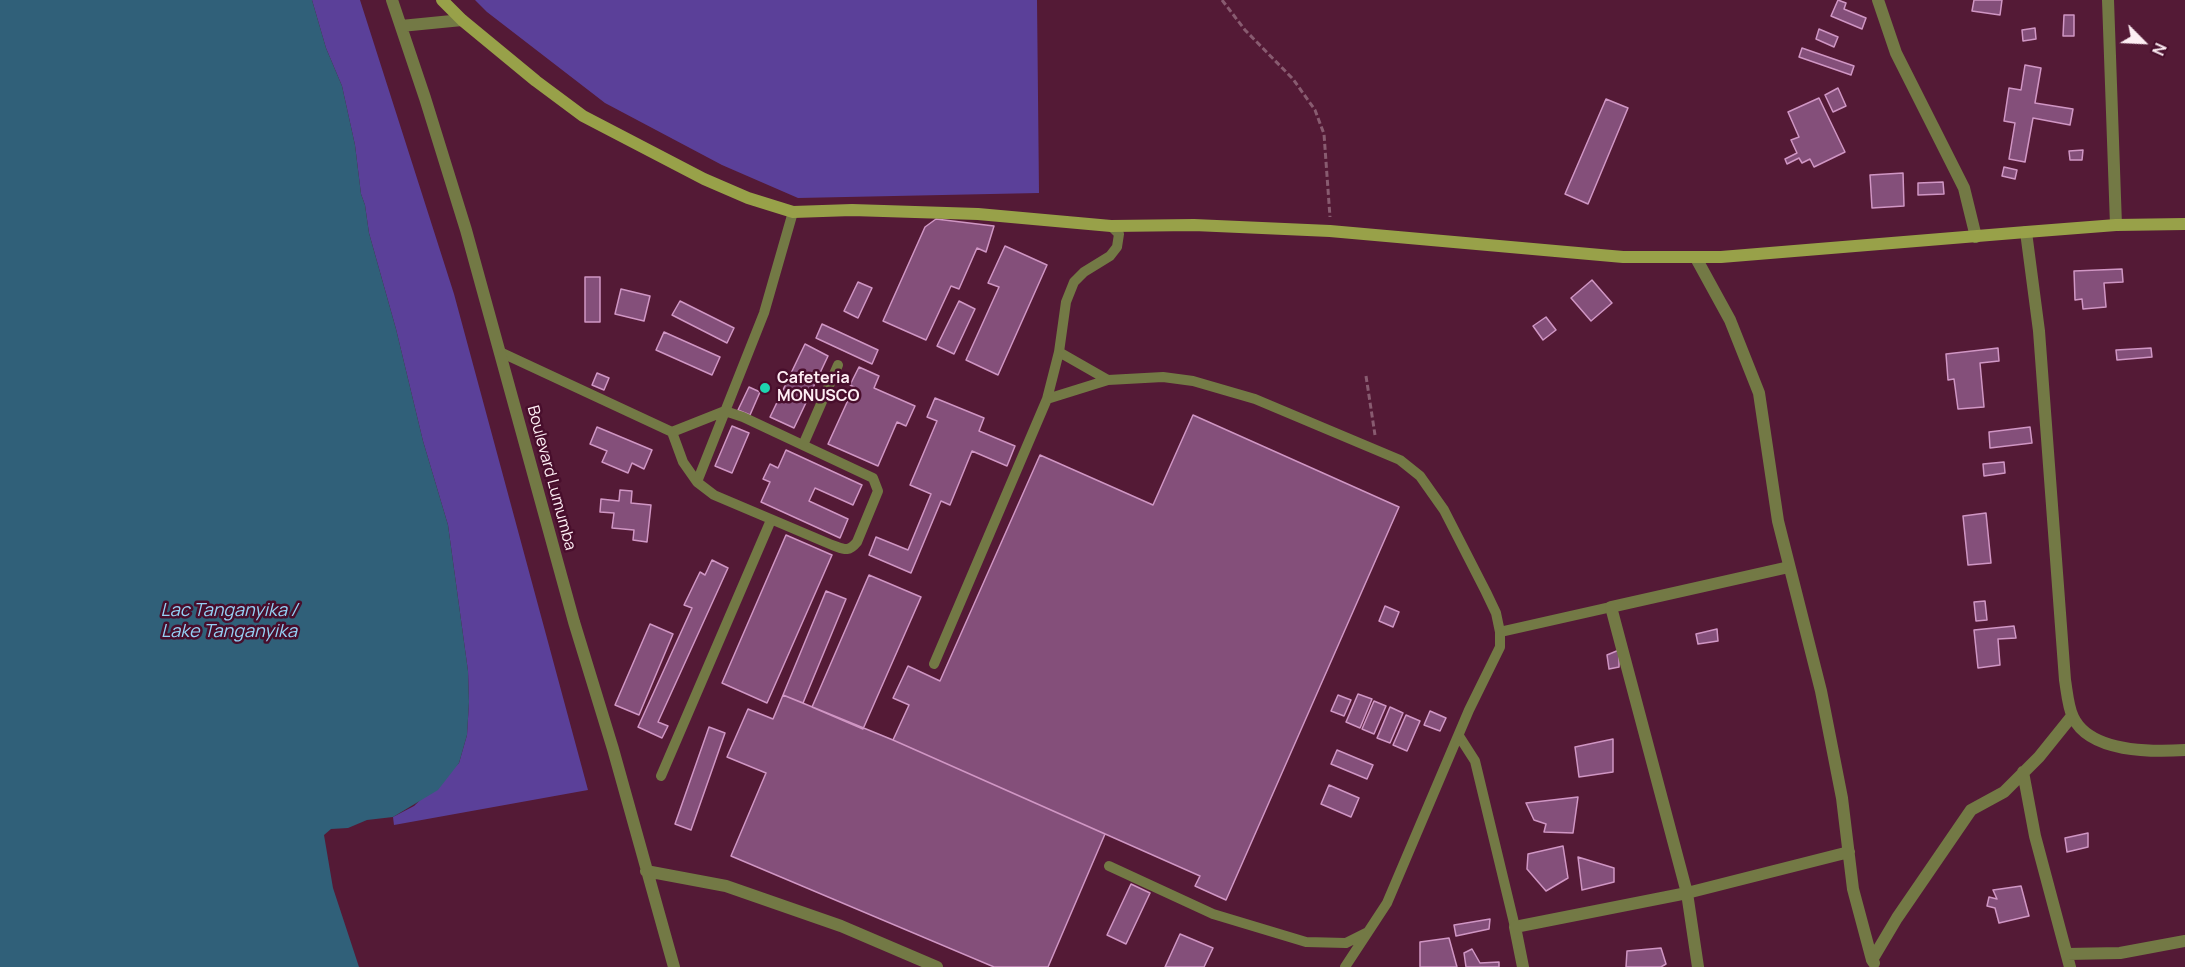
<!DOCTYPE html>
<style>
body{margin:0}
#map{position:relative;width:2185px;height:967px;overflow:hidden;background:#541a36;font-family:Manrope,sans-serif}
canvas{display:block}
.north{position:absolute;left:2113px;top:12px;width:60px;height:60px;-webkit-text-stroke:4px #480e2c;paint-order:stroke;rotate:114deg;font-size:16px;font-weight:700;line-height:24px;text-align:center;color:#feeef4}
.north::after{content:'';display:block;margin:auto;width:21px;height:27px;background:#feeef4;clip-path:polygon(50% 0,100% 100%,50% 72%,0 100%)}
</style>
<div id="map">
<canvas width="2185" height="967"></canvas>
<div class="north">N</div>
</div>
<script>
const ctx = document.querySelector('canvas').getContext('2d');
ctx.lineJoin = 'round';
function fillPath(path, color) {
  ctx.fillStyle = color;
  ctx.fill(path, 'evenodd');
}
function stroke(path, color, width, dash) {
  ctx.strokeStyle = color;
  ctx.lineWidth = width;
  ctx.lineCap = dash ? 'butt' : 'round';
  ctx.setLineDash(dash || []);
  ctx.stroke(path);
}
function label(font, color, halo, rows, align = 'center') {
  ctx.font = font + ' Manrope,sans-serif';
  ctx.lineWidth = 5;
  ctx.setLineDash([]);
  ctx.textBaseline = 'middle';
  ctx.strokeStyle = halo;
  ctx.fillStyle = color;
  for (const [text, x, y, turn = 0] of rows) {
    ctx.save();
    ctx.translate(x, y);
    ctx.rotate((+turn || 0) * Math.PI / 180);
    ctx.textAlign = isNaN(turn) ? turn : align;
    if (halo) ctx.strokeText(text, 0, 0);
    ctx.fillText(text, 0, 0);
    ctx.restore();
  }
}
const green = new Path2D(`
 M312,0H360L454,294L588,790L394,825L393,817L414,806L459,763L467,735L469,702L468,671L448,525L423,441L396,329L369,233L365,205L361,194L355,145L342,86L326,48Z
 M475,0H1037L1039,193L798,198L722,165L605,103L487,12Z`);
const water = new Path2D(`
 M0,0H312L326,48L342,86L355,145L361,194L365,205L369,233L396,329L423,441L448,525L468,671L469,702L467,735L459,763L438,790L393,817L367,820L348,828L331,829L324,835L333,888L359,967H0Z`);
const building = new Path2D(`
 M1838,0L1846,3L1844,9L1866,18L1862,29L1831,16Z
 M1974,0H2002L2000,15L1972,11Z
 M2064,15H2074V36H2063Z
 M2035,28L2036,39L2023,41L2022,30Z
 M1819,29L1838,37L1834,47L1816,39Z
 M1802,48L1854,66L1851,75L1799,57Z
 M2025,65L2041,68L2035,103L2073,109L2070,125L2033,118L2025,162L2009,159L2015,123L2004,121L2009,88L2021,90Z
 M1838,88L1846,106L1833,112L1825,95Z
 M1819,98L1845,152L1814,167L1810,159L1802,163L1799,158L1787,164L1785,159L1797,153L1791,140L1799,137L1788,112Z
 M1606,99L1628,108L1588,204L1565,194Z
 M2083,150L2082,160H2070L2069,151Z
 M2004,167L2017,170L2015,179L2002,176Z
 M1903,173L1904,206L1872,208L1870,175Z
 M1943,182L1944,194L1918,195V183Z
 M936,219L994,226L986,252L977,248L959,289L951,286L926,340L883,321L925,227Z
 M1005,246L1047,265L998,375L966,360L999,287L988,283Z
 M2122,269L2123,282L2104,283L2106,307L2083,309L2082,299L2075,300L2074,271Z
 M585,277H600V322H585Z
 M1592,280L1612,303L1591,321L1571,298Z
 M858,282L872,288L858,318L844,311Z
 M621,289L650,296L644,321L615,314Z
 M680,301L734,328L727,343L672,315Z
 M959,301L975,309L954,354L937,346Z
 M1546,317L1556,330L1543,340L1533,326Z
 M822,324L878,350L872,364L816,338Z
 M664,332L720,357L712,375L656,350Z
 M805,344L828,356L794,428L770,417Z
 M1998,348L1999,361L1980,363L1984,407L1958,409L1954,379L1948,380L1946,354Z
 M2151,348L2152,357L2117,360L2116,350Z
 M859,367L879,376L874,388L915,406L906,426L897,422L878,466L828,444L854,387L850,385Z
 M597,373L609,378L604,390L592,385Z
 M749,387L760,392L750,415L738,410Z
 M935,398L984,418L979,431L1015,446L1007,466L972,451L950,505L941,501L911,573L869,555L876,537L908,550L931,494L910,485L937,421L927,417Z
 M1193,415L1399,507L1226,900L1195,886L1200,876L893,740L909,705L893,698L908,666L940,681L1040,455L1153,505Z
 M732,426L749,433L732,473L715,466Z
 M597,427L652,450L644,469L632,463L628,473L602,462L607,451L590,444Z
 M2030,427L2032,443L1990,448L1989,432Z
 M786,450L862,485L853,505L815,488L809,501L848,519L840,538L761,502L770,482L763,479L770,464L778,468Z
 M2004,462L2005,473L1984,476L1983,464Z
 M620,490L632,491L631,503L651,505L647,542L633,540L634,530L612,528L614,513L600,512L601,499L619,501Z
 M1986,513L1991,563L1968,565L1963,516Z
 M786,535L832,555L767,703L722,683Z
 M712,560L728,568L658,722L668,726L662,738L638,727L692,608L684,605L700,572L705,575Z
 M869,575L921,597L863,729L812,707Z
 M826,591L846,599L803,703L783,695Z
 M1985,601L1987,620L1976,621L1974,602Z
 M1385,606L1399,612L1393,627L1379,621Z
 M650,624L673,634L639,715L615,705Z
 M2014,626L2016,638L1998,639L2000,665L1978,668L1974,630Z
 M1717,629L1718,641L1698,644L1696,634Z
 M1619,650V667L1609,669L1607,655Z
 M1358,694L1372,699L1360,728L1346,722Z
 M783,695L893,740L1105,834L1048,967H994L731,856L766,773L727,757L748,709L773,719Z
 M1338,695L1351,700L1344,716L1331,711Z
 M1374,701L1386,706L1374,734L1362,729Z
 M1390,707L1403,713L1390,743L1377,738Z
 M1430,711L1446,718L1440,731L1424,725Z
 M1406,715L1420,721L1407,751L1393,745Z
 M709,727L725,733L691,830L675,824Z
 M1613,739V772L1579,777L1575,747Z
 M1337,750L1373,765L1367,779L1331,764Z
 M1329,785L1359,798L1351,817L1321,804Z
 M1578,797L1573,833L1544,832L1546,824L1534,820L1526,803Z
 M2088,833V847L2067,852L2065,838Z
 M1563,846L1568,878L1546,891L1527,869L1528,854Z
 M1578,857L1614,868V882L1582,890Z
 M1131,884L1150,893L1126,944L1107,935Z
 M2021,886L2029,916L1999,923L1995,908L1987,906L1989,897L1997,899L1993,890Z
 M1490,919L1489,929L1456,936L1454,925Z
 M1180,934L1213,948L1204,967H1165Z
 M1449,938L1457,967H1420V942Z
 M1661,948L1666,964L1661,967H1626L1627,951Z
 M1472,949L1480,963L1499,962V967H1466L1464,953Z`);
const path = new Path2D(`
 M1222,0L1245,30L1293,79L1315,110L1324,134L1330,217
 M1366,376L1375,435`);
const lane = new Path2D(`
 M500,352L672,432L725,411L743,417L873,478L878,491L857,542C848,553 844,549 832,545L714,495L697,482L683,462L672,432
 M1059,352L1108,380
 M1047,399L1108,380L1163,377L1193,381L1255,399L1400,460L1420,476L1444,510L1486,592L1496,613L1500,632V647L1469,710L1387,903L1368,932L1346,943L1306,942L1213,914L1109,866
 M803,445L838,365
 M697,482L764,313L793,212
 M1500,632L1611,607
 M934,664L1047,399L1059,352L1066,302L1074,282L1084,272L1110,256L1117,247L1119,234L1111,226
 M1459,736L1475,761L1515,927
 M661,776L771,520
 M1345,967L1368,932`);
const street = new Path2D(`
 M392,0L425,98L466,230L574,622L613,749L674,967
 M1878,0L1896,53L1964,188L1976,237
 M2108,0L2116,225
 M401,26L462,20
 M2026,232L2039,331L2065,680C2067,692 2068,707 2073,717C2090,753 2152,752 2185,750
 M1696,258L1730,320L1759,393L1778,521L1821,691L1842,798L1853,889L1872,960
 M2023,772L2035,836L2070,967
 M646,871L726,886L841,926L937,967
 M2067,954L2120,953L2185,941
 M1874,963L1872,960L1897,918L1971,810L2004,792L2039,757L2072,716
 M1523,967L1515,927L1687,893L1849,852
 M1698,967L1687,893L1611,607L1789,567`);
const secondary = new Path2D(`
 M442,0L462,20L536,81L583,116L704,179L748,198L793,212L852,210L978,214L1111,226L1194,225L1330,231L1623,257H1721L2026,232L2116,225L2185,224`);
const markers = [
 [765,388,6,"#1ed5b0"]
];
const poiNames = [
 ["Cafeteria",777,379],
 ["MONUSCO",777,397]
];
const streetNames = [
 ["Boulevard Lumumba",551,478,75]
];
const waterNames = [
 ["Lac Tanganyika /",229,611],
 ["Lake Tanganyika",229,632]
];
fillPath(green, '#5b4099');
fillPath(water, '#306079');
fillPath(building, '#844f7a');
stroke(building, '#d096c4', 1.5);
stroke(path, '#885b70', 3, [6, 3]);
stroke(lane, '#737945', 10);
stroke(street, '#737945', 12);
stroke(secondary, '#98a149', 12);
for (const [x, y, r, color] of markers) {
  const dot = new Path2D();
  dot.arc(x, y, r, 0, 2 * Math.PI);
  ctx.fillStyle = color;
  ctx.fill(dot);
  stroke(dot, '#480e2c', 2);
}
label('bold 16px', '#feeef4', '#480e2c', poiNames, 'left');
label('16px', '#feeef4', '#480e2c', streetNames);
label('italic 18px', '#95d1f4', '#480e2c', waterNames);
</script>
